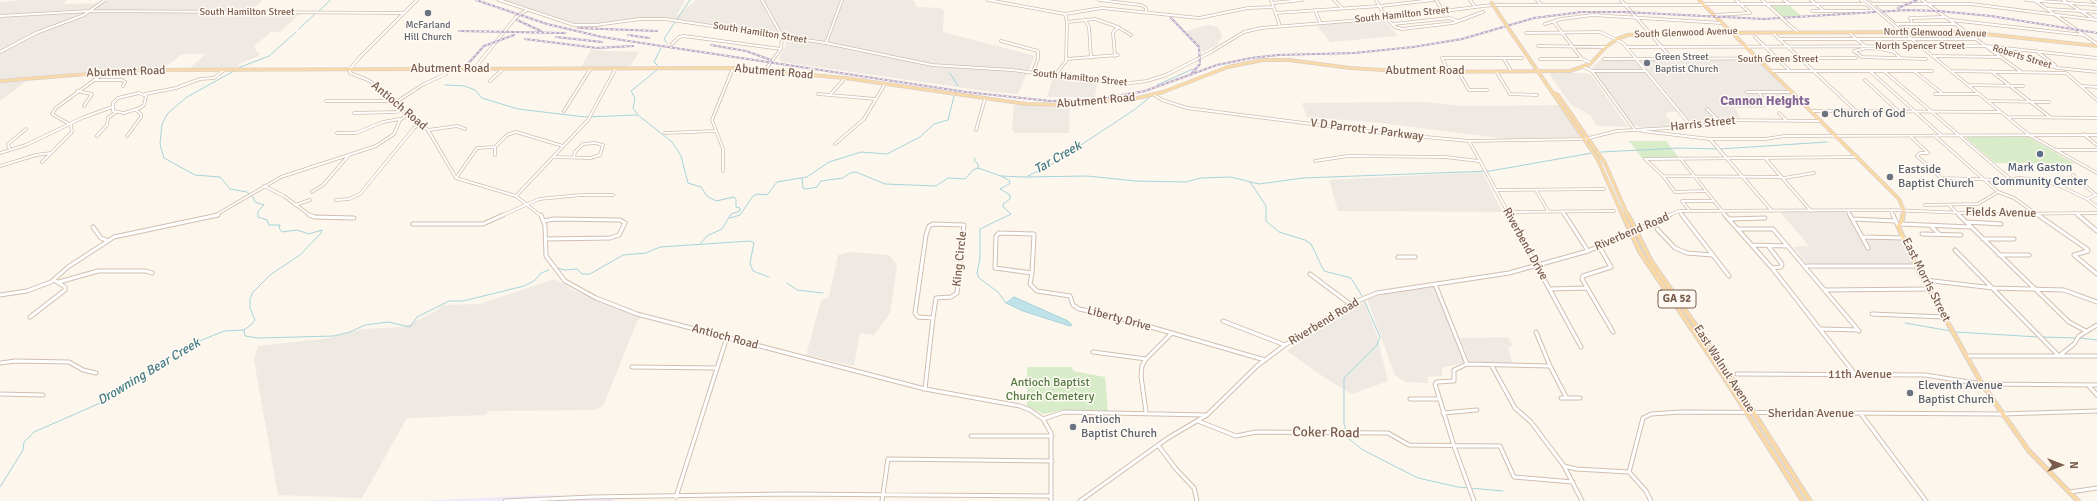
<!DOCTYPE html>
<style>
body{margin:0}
#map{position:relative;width:2097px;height:501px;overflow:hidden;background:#fdf6ec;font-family:Signika,sans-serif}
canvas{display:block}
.north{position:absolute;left:2041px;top:445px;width:40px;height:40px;-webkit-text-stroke:3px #fffaf3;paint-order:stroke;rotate:90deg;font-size:11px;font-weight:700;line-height:16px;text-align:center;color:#7a5c4d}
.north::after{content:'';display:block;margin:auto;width:14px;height:18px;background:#7a5c4d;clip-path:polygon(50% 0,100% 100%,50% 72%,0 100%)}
</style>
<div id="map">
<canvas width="2097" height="501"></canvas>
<div class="north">N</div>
</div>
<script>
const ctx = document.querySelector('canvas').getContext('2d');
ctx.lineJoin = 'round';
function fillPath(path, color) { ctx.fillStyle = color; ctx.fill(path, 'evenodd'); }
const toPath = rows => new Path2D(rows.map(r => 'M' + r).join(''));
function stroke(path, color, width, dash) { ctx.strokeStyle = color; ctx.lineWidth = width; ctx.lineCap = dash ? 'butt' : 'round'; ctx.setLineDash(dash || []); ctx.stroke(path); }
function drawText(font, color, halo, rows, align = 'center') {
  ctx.font = font + ' Signika,sans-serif'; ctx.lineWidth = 3; ctx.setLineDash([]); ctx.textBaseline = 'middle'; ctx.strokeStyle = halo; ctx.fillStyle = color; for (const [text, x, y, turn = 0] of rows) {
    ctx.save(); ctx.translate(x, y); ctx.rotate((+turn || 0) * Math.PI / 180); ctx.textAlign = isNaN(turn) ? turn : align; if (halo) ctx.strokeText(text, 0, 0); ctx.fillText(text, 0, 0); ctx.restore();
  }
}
const industrial = toPath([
 [21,0,67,0,63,4,104,3,109,0,263,0,248,12,301,13,280,32,271,32,254,46,256,51,260,53,258,56,241,63,235,68,190,68,206,54,182,54,164,68,113,69,32,77,0,101,0,2],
 [493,0,685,0,676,17,696,0,913,0,917,7,940,8,944,11,943,32,1035,56,1018,94,993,92,783,62,779,59,785,48,786,39,778,37,653,19,598,26,569,25],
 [1382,18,1398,36,1330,42,1316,24],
 [1208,25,1218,27,1222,36,1217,45,1203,52,1186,31],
 [591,50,610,51,639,52,630,67,581,67],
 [1601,59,1635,60,1677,112,1667,112,1665,115,1676,126,1643,128,1632,124,1592,68],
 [1638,59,1758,60,1793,96,1761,97,1766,108,1735,108,1740,118,1721,119,1703,124,1690,124],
 [1549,73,1584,73,1591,75,1628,127,1597,126,1590,115,1570,104],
 [1053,77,1097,83,1095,97,1047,97],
 [1423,102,1463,106,1559,105,1582,137,1507,139,1381,123,1307,117,1302,103],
 [1014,105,1070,108,1069,133,1015,133,1012,129],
 [1482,172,1503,212,1338,211,1329,180],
 [1846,211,1860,238,1900,238,1912,265,1807,264,1793,247,1809,246,1780,212],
 [850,252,889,255,897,265,890,313,874,335,860,333,854,366,806,355,821,301,829,296,838,255],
 [555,279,571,289,601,302,641,317,637,322,603,406,595,410,488,411,485,415,407,418,362,498,278,495,254,360,258,346,330,338,362,329,404,327,438,310,442,305,480,304],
 [1435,286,1466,362,1442,368,1442,376,1427,377,1429,383,1405,382,1395,375,1367,299,1393,292],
 [1364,302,1376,332,1388,381,1352,394,1328,380,1287,351,1356,304],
 [1508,337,1513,346,1508,347,1512,363,1470,363,1460,338]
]);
const education = toPath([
 [544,495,614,498,614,501,416,501]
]);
const green = toPath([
 [1772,6,1790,6,1801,16,1783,17],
 [1965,137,2028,137,2075,164,1995,163],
 [1629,141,1666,141,1679,158,1642,158],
 [1027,367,1072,367,1073,371,1105,377,1108,411,1062,410,1044,414,1027,406]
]);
const water = toPath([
 [1014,297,1068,321,1072,325,1070,326,1023,311,1006,303,1014,297]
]);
const stream = toPath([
 [318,12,330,0],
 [677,19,690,0],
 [299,29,316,13],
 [667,43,664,39,675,22],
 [659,67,654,62,661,48],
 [238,68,269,56,296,32],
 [657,70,631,91,635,98,633,108,638,115,672,142,681,156,688,183,701,187,707,196,716,201,734,197,736,199,736,207,740,208,740,211,731,214,722,229,707,236,700,244],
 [950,73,958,86],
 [445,85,465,86,475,90,482,98,518,109,585,117,637,115],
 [1157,85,1193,69],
 [1720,149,1827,142],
 [1601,152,1680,148,1717,149],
 [976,158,974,160,978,164,978,168],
 [1001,176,1010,181,1009,184,1000,189,1010,195,1010,199,1003,204,1003,207,1011,214,980,229,980,258,977,273,979,278,998,292,1006,303],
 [1028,176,1052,164,1134,110,1150,97],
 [1025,177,1087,176,1136,181,1186,182,1201,178,1231,177,1259,184,1303,178,1490,171,1592,153],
 [802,179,803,188,807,189,817,187,821,181,843,178,850,173,856,172,885,184,936,186,948,178,965,179,973,170,978,168,1001,176,1025,177],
 [1250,182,1266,206,1266,221,1279,232,1305,240,1311,244,1324,271,1351,278,1362,296],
 [730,218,740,215,753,196,758,194,767,195,777,182,807,177,829,162,861,152,887,154,920,137,934,124,948,120,954,96],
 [557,268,565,270,577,269,582,274,590,274,623,255,646,253,660,247,750,241,754,243,750,263,753,271,769,277],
 [787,283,797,290,823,293],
 [1364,300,1380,337,1377,345,1344,378,1344,424,1349,439,1363,450,1418,478,1458,487,1503,491],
 [1905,323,1951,331],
 [244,330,245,336,258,338,334,336,350,332,365,325,388,322,410,327,417,317,449,301,463,301,524,286,534,281,541,273,549,270],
 [1955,332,2039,337],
 [2042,337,2077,338],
 [2080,338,2097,340],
 [0,487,23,450,24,442,34,432,98,404,185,347,224,331,244,330,251,325,255,320,250,308,250,299,253,292,270,275,300,255,321,233,322,230,309,234,297,230,282,232,279,228,280,225,269,225,267,220,258,217,258,211,264,205,255,202,253,197,247,192,230,189,220,177,195,175,164,158,160,144,162,124,168,113,187,97,234,71]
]);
const minorFar1 = toPath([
 [417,0,360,57,350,69,350,73,368,80,378,87,396,106,428,130,456,178,516,196,541,216],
 [499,0,574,25,596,25,640,19,665,19,826,43,932,65,1012,70,1121,84,1147,81,1166,75,1211,52,1244,32,1261,28,1386,18,1492,5,1704,5],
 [762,0,782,36,781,49,765,70],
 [988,0,1065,14,1102,8,1199,18,1248,8,1273,7],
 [1099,0,1141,5,1146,8,1146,12],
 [1271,0,1280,26],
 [1334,0,1342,8],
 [1376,0,1386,18,1395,27,1402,29,1453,23,1483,12],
 [1436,0,1443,11],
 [1470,0,1475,7],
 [1537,0,1541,5],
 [1621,0,1672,59],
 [1736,0,1750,13],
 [1762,0,1780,16],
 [1784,0,1790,4],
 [1811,0,1824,11],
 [1861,0,1874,11],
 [1867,0,1900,28,1913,31],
 [1922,0,2020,71],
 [2026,0,2097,5],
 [2034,0,2097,44],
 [2063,0,2095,20],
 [2092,0,2097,3],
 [1272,3,1302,0],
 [1704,4,1971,4,2097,20],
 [2048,9,2097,12],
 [1315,10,1320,22],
 [1812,11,1874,11],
 [1276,13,1380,6,1433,0],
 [1715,15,1750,13],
 [0,16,90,11,403,13],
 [1085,20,1089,27,1091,58],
 [1951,20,2084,35],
 [1067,22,1095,19,1118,27,1131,35],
 [1554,22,1582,59,1591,63],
 [1912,23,1910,18,1946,17],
 [1393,24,1450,18,1457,21],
 [1545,24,1561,19,1593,15,1722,23],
 [1788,24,1798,32],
 [1895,24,1955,24],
 [1902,31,2029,135,2097,173],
 [1772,32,1856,111],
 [1526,33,1600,32,1623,43,1691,126],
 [1849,33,1865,46],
 [1755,37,1789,70],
 [1779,39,1977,39],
 [1001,41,1038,51,1038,59,1033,72],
 [826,43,842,0],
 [672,44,679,37,684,36,781,49],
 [1538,46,1606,47],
 [1627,47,1986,46,2097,58],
 [1991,48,2058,68,2097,72],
 [2036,51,2055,65],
 [0,52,36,33,84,15,105,0],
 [1115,56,1113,33,1118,27],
 [1933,56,2000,57],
 [1899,57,1894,52,1882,49,1867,48,1854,51,1862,57,1926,59],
 [1066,59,1118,55],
 [1504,59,1511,71],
 [1540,59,1582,59],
 [1604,59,1856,58],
 [1584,67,1592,71,1645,71],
 [474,69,516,17,527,10],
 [1448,71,1442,58,1522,58],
 [1458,71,1469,90,1487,90],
 [1496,71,1510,94,1537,95],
 [1592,71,1635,130],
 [1771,71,1932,71],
 [1870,71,1941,135],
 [1884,71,2009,178],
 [1914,71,1943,94],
 [1951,71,2066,73],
 [1991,71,2050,117],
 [2066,73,2097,100],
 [1055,75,1066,61,1067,22,1065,14],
 [95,80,122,80,125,82,123,86],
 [1865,80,1898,111],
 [490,81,503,69],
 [1968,85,2023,86],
 [2083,86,2097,87],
 [77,91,92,94,84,106],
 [1747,92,1792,92],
 [1759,92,1762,98],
 [139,93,146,96,144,105,140,108,124,113,113,111,113,103,118,98,139,93],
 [145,94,176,88,200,79,214,78,224,70],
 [818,94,876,99],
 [1153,94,1162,100,1187,108,1382,133,1469,141,1585,139,1617,131,1703,126,1718,120,1821,121],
 [1935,94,1978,94],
 [830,95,845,78],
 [326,101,390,101],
 [1987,101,2049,102],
 [393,104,424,84,446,74,449,69],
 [1707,109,1718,120],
 [564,111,591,68],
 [1811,111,2000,112],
 [354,113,396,112,401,110],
 [1779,113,1786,120],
 [2007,117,2097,118],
 [428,130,457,126,465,129],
 [976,130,985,99],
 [1642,131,1710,139,1765,139,1785,136,2097,135],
 [337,133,356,133,383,122,400,119],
 [665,133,716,131],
 [2083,134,2097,145],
 [1934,135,1998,192],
 [97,136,107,125,108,118,116,112],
 [127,136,141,117,141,114,136,110],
 [1910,136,1928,153,1920,153,1917,156,1941,178,2003,180,2020,178,2037,180,2058,185,2087,199,2097,207],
 [1710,139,1772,211],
 [1469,141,1510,216],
 [835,144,864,119,885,84],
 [495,147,495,155],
 [10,150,8,144,26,129],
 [2056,150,2097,150],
 [0,153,26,145,82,118,112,107],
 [554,157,591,158,600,155,603,145,595,143,583,144,575,152,574,157],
 [1680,158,1726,216],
 [1765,158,1811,211],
 [1645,159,1858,157],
 [1645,159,1663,176,1675,192,1705,191],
 [1315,161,1348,156,1445,157,1479,161],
 [42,162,72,132,71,125,52,114,56,108,104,73],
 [0,166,36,155,51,153],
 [723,171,723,149,712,120,733,68],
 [2073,175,2079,182],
 [1663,176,1782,177],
 [456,178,477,148,495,147,507,135,516,132,563,146],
 [1784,178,1814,173],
 [2058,185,2066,183,2083,184,2096,195,2087,199],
 [264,186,284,196,311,216],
 [1495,190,1604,189],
 [1536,190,1548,211],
 [312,192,323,185,349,155],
 [516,196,588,120,616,68],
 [336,200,349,199,360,194,414,128,420,124],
 [295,205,310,200],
 [1925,205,1978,204,1998,192,2014,198,2039,216],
 [1949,205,1960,216],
 [1689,210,1682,201,1713,201],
 [1891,210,1893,216],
 [1679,211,1683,216],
 [1848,211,1850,216],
 [1507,212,1614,211],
 [1563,212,1565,216],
 [2076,213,2079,216],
 [214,216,281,177,376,146,394,134,400,120,407,115],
 [501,216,539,199,581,195,613,195],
 [1667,216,1679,211,1891,210,1991,214,2097,213]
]);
const minor = toPath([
 [309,215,315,217,354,218],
 [541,215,545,226,546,256,565,281,596,298,637,314,925,389,1020,406,1030,410,1043,419,1051,433,1051,501],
 [1509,215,1581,347],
 [1565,215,1588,251],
 [1682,215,1729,276],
 [1725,215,1772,268,1855,374],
 [1850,215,1868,248],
 [1893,215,1898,226],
 [1959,215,2069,322,2086,331],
 [2038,215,2087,249,2088,251,2074,255,2097,274],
 [2078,215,2097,231],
 [1729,219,1765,218],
 [1853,219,1895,221],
 [544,221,554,219,620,220,625,223,619,235,610,238,546,239],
 [1966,222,2001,224],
 [413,224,483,224,503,215],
 [933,224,964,225,957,293,951,297,936,298,933,318,918,317,915,313,926,235,929,226,933,224],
 [1901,224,1970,227],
 [1931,226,1939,234],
 [93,227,101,238,106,240],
 [1657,229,1675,248,1687,253,1712,255],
 [1738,229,1773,229,1859,331],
 [999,233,1034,234,1032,273,995,268,996,236,999,233],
 [1922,234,1961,235],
 [1863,237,1904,238],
 [1983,239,2014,239],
 [1752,245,1788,246],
 [1599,246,1611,267,1583,276,1582,279,1613,332],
 [1769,247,1782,264,1781,267,1772,268],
 [1955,250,2059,356,2097,356],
 [1999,255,2029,255],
 [1398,257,1415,257],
 [1807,266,1916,266],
 [1032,273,1030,284,1037,291,1070,296,1073,305,1079,309,1113,316,1265,360],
 [1310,274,1350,304],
 [1925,280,1993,288,2064,290,2097,302],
 [59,282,98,271,146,271,152,273],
 [1435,284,1467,364],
 [1550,289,1587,288],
 [1826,290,1929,289],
 [0,295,27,291,51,282,68,267,114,237,218,215],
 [1872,314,1944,317],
 [30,317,65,290,65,287,54,280],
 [1223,321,1285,345],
 [1821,329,1858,330],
 [1536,332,1550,366,1566,397],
 [1093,352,1146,359],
 [1967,356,2059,356,2074,344,2079,336,2097,325],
 [1,363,15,361,69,362,83,370,96,373],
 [1492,366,1515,408,1531,422,1564,466,1582,501],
 [632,367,717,368],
 [1737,374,1925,375,1982,384,2097,385],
 [2088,385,2097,395],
 [925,389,933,318],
 [0,394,43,395],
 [1561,398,1580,398],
 [1410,399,1439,399],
 [1146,412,1141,376,1142,366,1146,359,1171,334],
 [1443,413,1477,410],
 [1861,414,1926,501],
 [1043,419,1064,412,1206,415],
 [1198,421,1236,436,1256,432,1388,433,1409,445,1500,446,1514,477,1573,482],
 [971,436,1052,436],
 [1158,445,1176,469,1194,488,1197,501],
 [1564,466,1576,469,1629,472],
 [2070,492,2097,488],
 [676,497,727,337],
 [505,501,591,497,786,494,1051,496],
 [882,501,888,459,1052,461],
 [1080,501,1168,438,1207,415,1257,366,1285,345,1350,304,1377,293,1509,273,1588,251,1670,215],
 [1474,501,1454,446,1435,384,1437,382,1454,381,1454,370,1467,364,1550,366],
 [1651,501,1646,491,1629,472,1643,418,1651,414,1681,412,2001,414,2097,411]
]);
const majorFar1 = toPath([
 [1699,0,1899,199,1904,211,1903,216],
 [1511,32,1597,158,1623,216],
 [0,81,137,70,733,68,845,78,1026,104,1072,105,1138,98,1163,92,1228,67,1263,60,1289,60,1350,68,1416,72,1570,71,1590,64,1606,47,1617,39,1628,35,1649,33,1966,32,2097,46],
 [1554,93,1558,95,1605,163,1628,216]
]);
const major = toPath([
 [1623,215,1640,252,1724,377,1803,501],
 [1628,215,1651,261,1724,366,1810,501],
 [1903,215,1902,221,1898,226,1916,266,1982,384,2029,451,2078,501]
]);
const rail = toPath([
 [476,0,547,24,602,37,966,92,1050,101,1100,99,1145,91,1217,65,1251,58,1278,55,1354,53,1413,47,1462,39,1534,18,1582,12,1623,12,1764,19,1907,10,1938,11,1991,16,2097,33],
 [1898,8,1917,0],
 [1171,18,1199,47,1200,64,1192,73],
 [517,20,541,31],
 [578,28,657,31],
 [459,31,565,33],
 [628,35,649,38],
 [556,37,602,42],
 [525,39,597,48,633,46],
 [711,45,746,51,771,60],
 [465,67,484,46,514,35]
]);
const minorBridge = toPath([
 [1864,0,1900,30],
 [1780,16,1788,24]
]);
const majorBridge = toPath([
 [1491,2,1511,32]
]);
const markers = [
 [428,13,4,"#6b7280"],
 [1647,63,4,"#6b7280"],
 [1825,114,4,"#6b7280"],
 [2040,154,4,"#5c6f8a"],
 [1890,177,4,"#6b7280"],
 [1910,393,4,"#6b7280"],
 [1073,427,4,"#6b7280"]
];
const farStreetnames = [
 ["South Hamilton Street",247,12],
 ["South Hamilton Street",1402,15,-6],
 ["South Hamilton Street",760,33,9],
 ["South Glenwood Avenue",1686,33,-2],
 ["North Glenwood Avenue",1935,33,1],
 ["North Spencer Street",1920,46],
 ["Roberts Street",2022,57,17],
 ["South Green Street",1778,59],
 ["South Hamilton Street",1080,78,6]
];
const farWorshipnames = [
 ["McFarland",428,25],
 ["Hill Church",428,37],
 ["Green Street",1655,57,"left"],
 ["Baptist Church",1655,69,"left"]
];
const shields = [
 [1677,299,38]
];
const shieldNames = [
 ["GA 52",1677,299]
];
const streetNames = [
 ["Abutment Road",450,69],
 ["Abutment Road",1425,71],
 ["Abutment Road",126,72,-2],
 ["Abutment Road",774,72,5],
 ["Abutment Road",1096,101,-5],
 ["Antioch Road",399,106,40],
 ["Harris Street",1703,124,-6],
 ["V D Parrott Jr Parkway",1367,130,7],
 ["Fields Avenue",2001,213,1],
 ["Riverbend Road",1632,232,-23],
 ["Riverbend Drive",1525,244,61],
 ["King Circle",960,259,-84],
 ["East Morris Street",1926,280,63],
 ["Liberty Drive",1119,319,15],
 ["Riverbend Road",1324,322,-31],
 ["Antioch Road",725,337,15],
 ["East Walnut Avenue",1724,369,57],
 ["11th Avenue",1860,375],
 ["Sheridan Avenue",1811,414]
];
const worshipNames = [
 ["Church of God",1833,114],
 ["Eastside",1898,170],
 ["Baptist Church",1898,184],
 ["Eleventh Avenue",1918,386],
 ["Baptist Church",1918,400],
 ["Antioch",1081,420],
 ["Baptist Church",1081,434]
];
const serviceNames = [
 ["Mark Gaston",2040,168],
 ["Community Center",2040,182]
];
const parkNames = [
 ["Antioch Baptist",1050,383],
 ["Church Cemetery",1050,397]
];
const neighbourhoodNames = [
 ["Cannon Heights",1765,102]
];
const waterNames = [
 ["Tar Creek",1058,158,-30],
 ["Drowning Bear Creek",149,372,-31]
];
const nearStreetnames = [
 ["Coker Road",1326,433,1]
];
fillPath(industrial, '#efe9e4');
fillPath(education, '#f3e8fa');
fillPath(green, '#d8ecc9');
fillPath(water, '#bfe3e8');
stroke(water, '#a5d3da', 1);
stroke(stream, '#a5d3da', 1);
stroke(minorFar1, '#d1beb0', 3.5);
stroke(minor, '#d1beb0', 5);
stroke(majorFar1, '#dad1cd', 4);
stroke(major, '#dad1cd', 5.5);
stroke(minorFar1, '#fff', 2);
stroke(minor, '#fff', 3);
stroke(majorFar1, '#fbd9a5', 2.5);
stroke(major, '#fbd9a5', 3.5);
stroke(rail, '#b9a8c9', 2);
stroke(rail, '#fffaf3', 1, [2.5]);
stroke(minorBridge, '#d1beb0', 3.5, []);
stroke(majorBridge, '#dad1cd', 4, []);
stroke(minorBridge, '#fff', 2);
stroke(majorBridge, '#fbd9a5', 2.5);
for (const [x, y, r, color] of markers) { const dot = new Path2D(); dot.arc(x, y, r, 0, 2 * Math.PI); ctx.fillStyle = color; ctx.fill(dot); stroke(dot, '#fffaf3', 1.5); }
drawText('10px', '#7a5c4d', '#fffaf3', farStreetnames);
drawText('10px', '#5b616d', '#fffaf3', farWorshipnames);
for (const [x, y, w] of shields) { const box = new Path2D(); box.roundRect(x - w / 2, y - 9, w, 18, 3); ctx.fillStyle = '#fffaf3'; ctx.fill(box); stroke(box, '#7a5c4d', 1); }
drawText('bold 11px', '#7a5c4d', null, shieldNames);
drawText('12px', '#7a5c4d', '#fffaf3', streetNames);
drawText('12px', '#5b616d', '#fffaf3', worshipNames, 'left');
drawText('12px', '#4e5e75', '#fffaf3', serviceNames);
drawText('12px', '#537a41', '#fffaf3', parkNames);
drawText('bold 13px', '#846695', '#fffaf3', neighbourhoodNames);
drawText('italic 13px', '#437c86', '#fffaf3', waterNames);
drawText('14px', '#7a5c4d', '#fffaf3', nearStreetnames);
</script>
